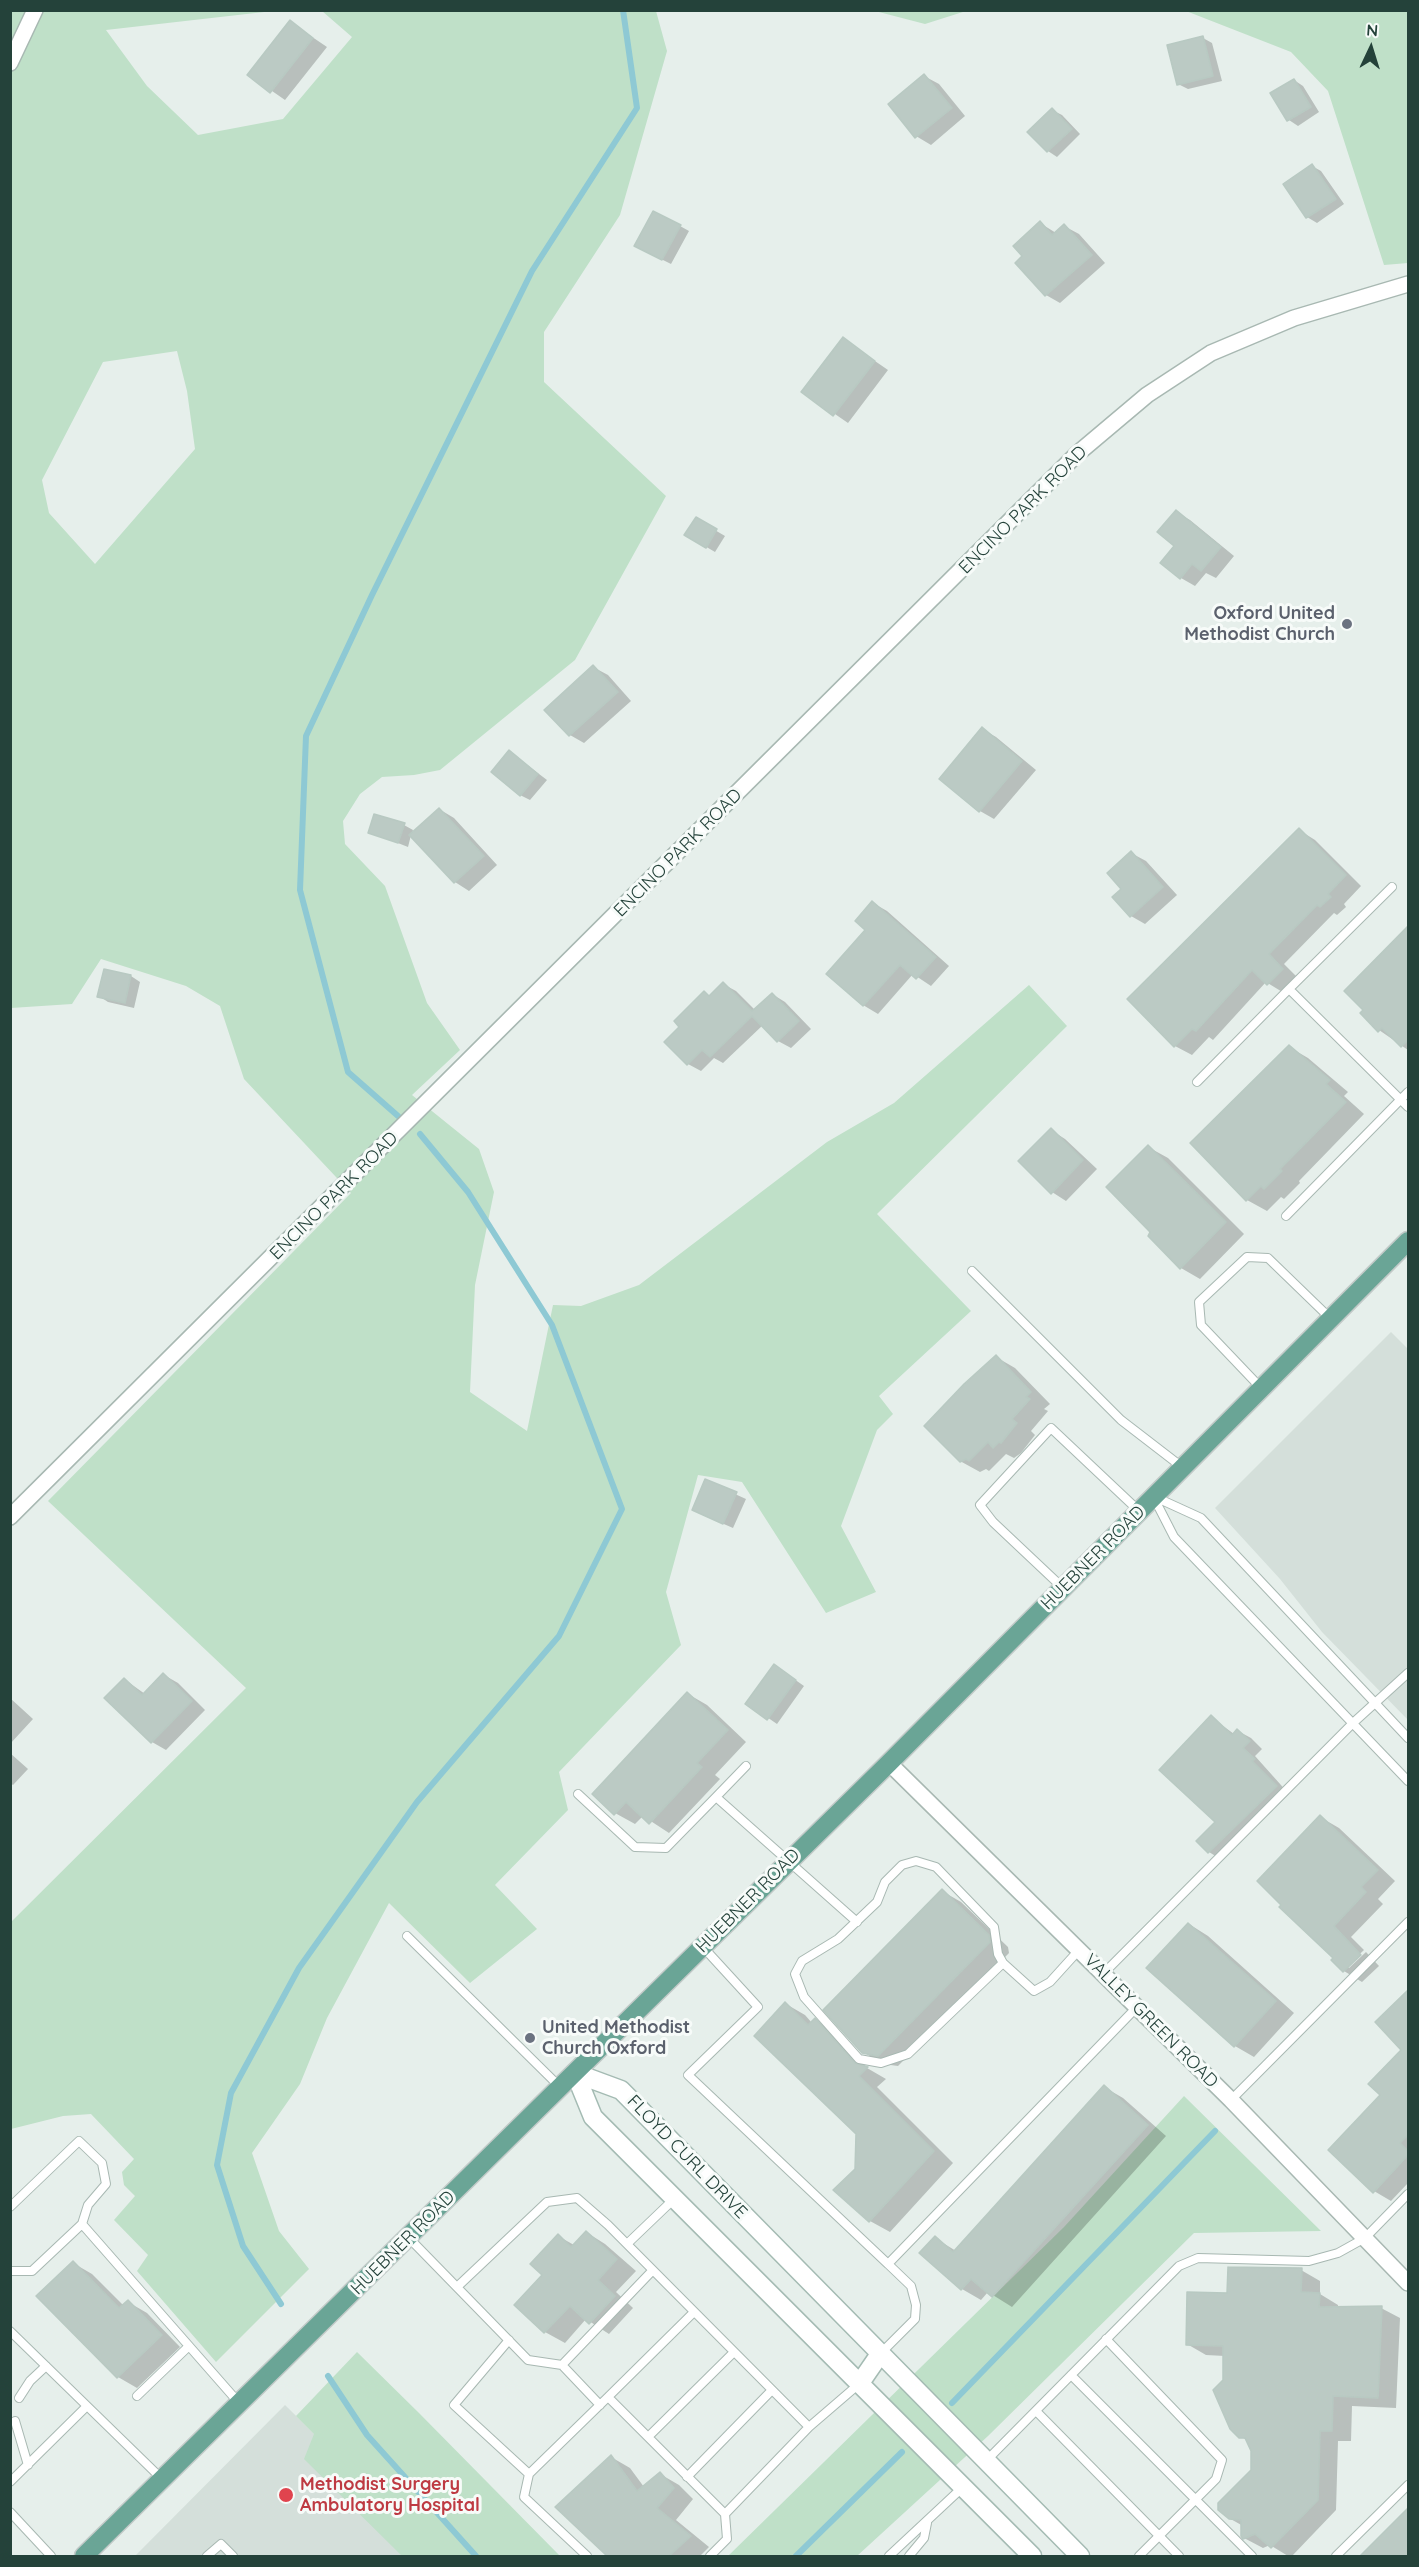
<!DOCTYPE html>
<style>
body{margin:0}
#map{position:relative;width:1419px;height:2567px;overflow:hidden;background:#e6efeb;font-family:Quicksand,sans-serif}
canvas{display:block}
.frame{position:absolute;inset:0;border:12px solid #24423a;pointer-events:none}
.north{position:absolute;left:1341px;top:18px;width:60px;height:60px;-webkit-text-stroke:4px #f7fbf9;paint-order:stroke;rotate:4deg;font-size:16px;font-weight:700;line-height:24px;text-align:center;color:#24423a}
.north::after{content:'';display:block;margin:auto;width:21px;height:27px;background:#24423a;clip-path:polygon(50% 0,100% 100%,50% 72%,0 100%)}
</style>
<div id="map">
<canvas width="1419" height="2567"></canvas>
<div class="frame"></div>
<div class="north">N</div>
</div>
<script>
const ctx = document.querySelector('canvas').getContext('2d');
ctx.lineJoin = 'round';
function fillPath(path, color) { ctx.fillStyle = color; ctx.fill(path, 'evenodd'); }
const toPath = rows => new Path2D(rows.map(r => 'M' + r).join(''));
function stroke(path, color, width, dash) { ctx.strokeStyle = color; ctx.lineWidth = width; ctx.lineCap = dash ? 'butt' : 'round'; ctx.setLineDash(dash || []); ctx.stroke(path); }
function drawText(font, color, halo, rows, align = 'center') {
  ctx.font = font + ' Quicksand,sans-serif'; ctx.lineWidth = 6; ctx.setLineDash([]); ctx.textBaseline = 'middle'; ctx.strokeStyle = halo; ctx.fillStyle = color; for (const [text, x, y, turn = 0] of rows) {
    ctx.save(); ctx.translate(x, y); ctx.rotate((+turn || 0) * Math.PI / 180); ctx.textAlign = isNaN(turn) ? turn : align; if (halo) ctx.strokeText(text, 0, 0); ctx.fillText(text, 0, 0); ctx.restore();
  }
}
const built = toPath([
 [1391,1332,1408,1349,1408,1720,1322,1632,1280,1579,1215,1508],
 [285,2405,438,2556,135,2556]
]);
const green = toPath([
 [11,11,273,11,106,30,147,86,198,135,283,119,352,37,322,11,656,11,667,51,620,215,544,332,544,382,666,496,575,660,440,770,414,775,382,777,360,794,343,821,345,844,385,886,427,1003,460,1050,412,1095,479,1149,494,1192,475,1285,470,1392,527,1431,553,1305,581,1306,639,1285,827,1142,894,1103,1029,985,1067,1026,877,1214,971,1311,879,1396,893,1414,877,1430,841,1526,876,1592,826,1613,742,1482,698,1475,666,1592,681,1645,559,1772,568,1810,495,1885,537,1929,470,1983,389,1903,327,2018,300,2084,252,2153,279,2231,309,2269,216,2362,137,2271,148,2255,114,2220,135,2196,124,2185,122,2172,134,2159,91,2114,63,2116,11,2129,10,1923,246,1688,48,1501,351,1193,244,1079,220,1006,186,986,101,959,72,1004,11,1008],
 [177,351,187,391,195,449,95,564,49,513,42,480,103,362],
 [875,11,966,11,925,24],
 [1186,11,1408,11,1408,263,1384,265,1328,91,1291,52],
 [1184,2096,1321,2231,1194,2233,988,2436,857,2556,728,2556,1064,2227],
 [357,2352,419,2413,560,2556,402,2556,304,2459,314,2434,296,2416]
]);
const shadow = toPath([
 [290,22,327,47,285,100,249,75],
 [1203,38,1212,43,1222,81,1188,89,1178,84],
 [924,76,939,84,965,116,931,145,916,136],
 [1294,80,1303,86,1319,112,1298,126,1289,120,1272,93],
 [1052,110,1062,115,1080,134,1057,157,1048,151],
 [1312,166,1321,171,1344,204,1317,223,1307,217,1285,185],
 [1040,223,1056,233,1064,226,1079,234,1105,263,1060,303,1046,295,1017,263,1024,256],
 [680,226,689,231,671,264,645,251],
 [843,339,888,370,848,423,803,392],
 [1176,512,1190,520,1234,556,1216,578,1206,573,1195,586,1181,578,1176,546],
 [696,519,725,536,715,552,686,535],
 [593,667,608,675,631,701,584,743,570,735],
 [982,729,996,737,1036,770,994,819,980,811],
 [510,752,547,780,530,800,520,795],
 [439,809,454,818,497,865,469,891,455,882,411,835,408,847,370,832,404,825,413,830,412,835],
 [1299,830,1315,840,1361,886,1344,904,1346,907,1337,915,1334,913,1284,964,1299,979,1284,993,1266,982,1213,1040,1209,1037,1192,1055,1175,1046,1130,999],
 [1131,853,1146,861,1177,895,1145,924,1131,916],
 [873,903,887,911,949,966,931,986,913,974,878,1014,863,1005,867,930],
 [1408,928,1408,1050,1379,1030,1365,1010,1346,991],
 [105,971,131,976,140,982,134,1008,108,1002,99,996],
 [723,984,736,991,755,1010,772,994,785,1002,811,1029,791,1048,778,1041,763,1025,723,1063,714,1058,701,1071,688,1064,681,1027,704,993,710,996],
 [1289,1047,1308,1058,1348,1092,1344,1096,1364,1114,1299,1181,1300,1183,1284,1199,1281,1197,1267,1211,1247,1200,1192,1143],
 [1051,1130,1065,1139,1097,1169,1066,1201,1052,1192],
 [1148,1147,1168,1158,1244,1234,1200,1279,1181,1268,1150,1235,1152,1232],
 [996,1357,1015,1368,1050,1404,1044,1409,1048,1411,1031,1431,1035,1435,1021,1453,1014,1458,1006,1454,989,1471,986,1469,980,1472,960,1461],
 [706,1481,746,1499,733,1528,703,1515],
 [784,1672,804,1686,777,1724,748,1704],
 [164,1675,178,1683,205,1710,166,1750,152,1742,124,1679,145,1694],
 [688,1694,707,1705,746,1742,715,1775,720,1779,669,1833,643,1816,635,1824,615,1813],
 [10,1698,33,1719,10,1744],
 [1211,1717,1234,1734,1238,1731,1251,1738,1262,1749,1255,1756,1289,1794,1222,1860,1209,1852,1198,1841,1217,1822],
 [10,1753,28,1769,13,1785,10,1783],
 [1320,1817,1339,1828,1395,1881,1378,1899,1383,1904,1351,1937,1364,1950,1347,1966,1349,1968,1366,1952,1379,1966,1362,1982,1344,1971,1335,1958],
 [942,1891,961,1902,1008,1947,1009,1953,898,2066,883,2064,863,2052],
 [1189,1924,1208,1936,1294,2013,1254,2057,1235,2046],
 [1408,1992,1408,2183,1391,2201,1374,2191,1382,2095,1403,2050,1377,2022],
 [786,2004,805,2015,812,2023,815,2020,834,2031,867,2068,886,2079,877,2087,953,2163,890,2232,870,2221,836,2190,857,2170,857,2133],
 [1104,2087,1123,2098,1166,2136,1012,2307,988,2292,981,2300,962,2289,935,2238,956,2251],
 [586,2232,605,2244,636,2271,616,2292,633,2308,609,2334,586,2319,565,2343,545,2332,544,2275,558,2236,574,2245],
 [73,2263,92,2274,124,2306,128,2302,147,2313,180,2347,137,2388,118,2377,38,2296],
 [1301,2270,1320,2281,1320,2294,1338,2305,1338,2309,1381,2308,1400,2318,1396,2408,1352,2406,1351,2441,1338,2441,1336,2510,1292,2556,1288,2556,1270,2545,1263,2548,1244,2538,1243,2526,1229,2518,1252,2470,1253,2451,1248,2441,1240,2436,1224,2381,1225,2356,1206,2355,1187,2344,1229,2294],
 [611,2457,630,2468,644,2487,660,2474,679,2485,693,2499,676,2520,709,2547,700,2556,609,2556,557,2507],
 [1408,2510,1408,2556,1362,2556]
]);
const stream = toPath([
 [398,1116,348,1072,300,890,306,736,372,595,532,271,637,108,623,10],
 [281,2304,243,2246,217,2165,231,2093,299,1968,417,1802,559,1636,622,1509,552,1325,468,1192,420,1134],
 [328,2376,367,2435,476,2556],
 [952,2403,1215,2131],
 [796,2556,902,2452]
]);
const building = toPath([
 [290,20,313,38,270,93,247,75,290,20],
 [1203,36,1213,76,1177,85,1167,45,1203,36],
 [924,74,952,108,915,138,888,104,924,74],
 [1294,79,1311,107,1287,121,1270,93,1294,79],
 [1052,108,1072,129,1047,152,1027,132,1052,108],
 [1312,164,1336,199,1306,218,1283,184,1312,164],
 [653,211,681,225,662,260,634,246,653,211],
 [1040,221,1052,235,1064,224,1092,255,1045,296,1015,263,1022,256,1013,246,1040,221],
 [843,337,875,361,833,416,801,392,843,337],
 [1176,510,1221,547,1201,571,1192,564,1180,579,1160,563,1174,546,1157,532,1176,510],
 [696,517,717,529,706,548,684,535,696,517],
 [593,665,618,692,569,736,544,710,593,665],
 [982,727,1022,761,979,812,939,779,982,727],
 [509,750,538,774,520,796,491,772,509,750],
 [439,808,484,856,454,883,409,835,439,808],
 [374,814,405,823,398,843,368,833,374,814],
 [1299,828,1346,875,1328,894,1331,897,1320,907,1317,905,1269,954,1283,969,1267,985,1252,970,1196,1031,1192,1029,1174,1047,1127,999,1299,828],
 [1131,851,1163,887,1130,917,1112,897,1121,889,1107,873,1131,851],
 [872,901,936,957,916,979,900,965,863,1006,826,974,865,930,855,921,872,901],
 [1408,926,1408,1040,1401,1047,1382,1028,1378,1032,1360,1013,1363,1010,1344,991,1408,926],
 [104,969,131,975,125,1003,97,997,104,969],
 [723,982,752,1011,772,993,799,1021,777,1042,752,1016,710,1057,702,1050,687,1065,664,1042,679,1027,674,1021,704,991,709,996,723,982],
 [1289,1045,1330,1080,1326,1084,1346,1102,1280,1169,1282,1171,1264,1189,1261,1186,1246,1201,1190,1143,1289,1045],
 [1051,1128,1083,1160,1051,1194,1018,1161,1051,1128],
 [1148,1145,1226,1222,1180,1269,1148,1236,1150,1232,1106,1187,1148,1145],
 [996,1355,1031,1392,1026,1397,1030,1399,1012,1419,1017,1423,1001,1443,999,1442,993,1448,988,1442,969,1461,966,1459,960,1462,924,1426,964,1384,996,1355],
 [705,1479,737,1492,723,1524,692,1510,705,1479],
 [774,1664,796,1680,767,1720,745,1704,774,1664],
 [163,1673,192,1701,151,1743,104,1698,124,1678,142,1695,163,1673],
 [687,1692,728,1730,697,1763,702,1767,649,1824,626,1802,614,1815,592,1794,687,1692],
 [1211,1715,1232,1735,1237,1729,1250,1741,1243,1748,1255,1759,1252,1761,1277,1786,1208,1853,1196,1841,1215,1822,1159,1770,1211,1715],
 [1320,1815,1378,1870,1361,1887,1366,1892,1334,1926,1361,1955,1343,1972,1331,1960,1333,1958,1279,1907,1281,1905,1257,1881,1320,1815],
 [942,1889,989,1935,990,1942,878,2056,862,2053,823,2010,942,1889],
 [1188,1923,1276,2001,1234,2047,1146,1968,1188,1923],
 [1408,1990,1408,2135,1400,2143,1408,2151,1408,2155,1373,2193,1328,2150,1380,2095,1368,2084,1401,2050,1375,2022,1408,1990],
 [785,2002,808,2025,815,2018,855,2063,868,2067,859,2076,934,2151,869,2222,833,2190,855,2169,856,2134,754,2036,785,2002],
 [1104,2085,1148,2125,992,2297,971,2279,961,2290,919,2253,935,2236,953,2252,1104,2085],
 [586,2231,617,2259,598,2280,615,2296,589,2324,570,2306,544,2333,514,2305,542,2275,530,2264,558,2234,571,2247,586,2231],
 [73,2261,119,2308,128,2300,162,2335,117,2378,36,2296,73,2261],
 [1228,2267,1302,2268,1301,2292,1320,2293,1319,2307,1382,2306,1378,2398,1333,2396,1332,2431,1320,2431,1318,2500,1271,2548,1255,2534,1243,2539,1241,2536,1241,2520,1229,2519,1218,2510,1218,2503,1251,2470,1251,2451,1245,2438,1239,2438,1230,2429,1213,2390,1223,2380,1223,2346,1186,2345,1187,2292,1227,2293,1228,2267],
 [611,2455,637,2491,660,2472,674,2488,657,2508,691,2536,669,2556,607,2556,555,2507,611,2455],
 [1408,2508,1408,2556,1360,2556,1408,2508]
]);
const lane = toPath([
 [1392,887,1289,989,1408,1107],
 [1197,1082,1289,989],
 [1286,1216,1408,1092],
 [972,1271,1121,1420,1182,1467],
 [1261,1388,1201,1325,1199,1302,1247,1257,1268,1258,1331,1319],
 [1155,1497,1201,1518,1408,1738],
 [1154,1498,1174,1537,1408,1781],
 [1063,1588,993,1522,980,1505,1051,1428,1139,1511],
 [578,1794,635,1847,666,1848,716,1797,857,1922],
 [716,1797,746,1766],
 [407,1936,559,2086],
 [703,1947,758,2007,688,2075,888,2264,1137,2007],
 [1003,1963,908,2054,881,2063,859,2059,804,1997,795,1974,802,1961,838,1939,877,1902,885,1882,902,1865,916,1861,936,1867,994,1927,998,1954,1003,1963,1034,1991,1050,1982,1079,1950],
 [1103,1974,1353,1723,1408,1673],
 [1231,2100,1408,1922],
 [10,2207,79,2141,102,2163,106,2184,88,2205,82,2224,32,2271,10,2271],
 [82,2224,239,2403],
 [408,2237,528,2360,562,2365,600,2405],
 [627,2244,674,2199],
 [457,2287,547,2202,577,2198,608,2225,809,2427,725,2514,608,2397,529,2474,454,2405,509,2340],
 [10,2331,162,2479],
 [1106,2339,1222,2460,1216,2479,1139,2556],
 [880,2354,915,2319,916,2305,911,2286,888,2264],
 [562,2365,652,2271],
 [1071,2375,1252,2556],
 [137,2396,189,2346],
 [608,2397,694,2312],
 [19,2398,30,2381,46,2366],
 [1036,2411,1179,2556],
 [15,2421,28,2465],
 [809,2427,859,2384],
 [648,2437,734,2352],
 [986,2461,1179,2266,1198,2258,1309,2261,1338,2253,1365,2238,1408,2194],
 [529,2474,524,2497,587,2556],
 [687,2477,772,2390],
 [10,2482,87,2406],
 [10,2512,51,2556],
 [207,2556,221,2544,233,2556],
 [710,2556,727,2539,725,2514],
 [889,2556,963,2487],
 [909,2556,924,2538,927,2523],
 [1336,2556,1408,2485]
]);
const street = toPath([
 [10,63,35,10],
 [10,1517,1077,454,1147,395,1211,353,1294,318,1408,284],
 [889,1763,1231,2100,1408,2283]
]);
const secondary = toPath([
 [575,2073,621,2090,1080,2556],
 [575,2073,593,2117,1032,2556],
 [860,2383,880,2354]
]);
const primary = toPath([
 [84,2556,889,1763,1408,1241]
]);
const markers = [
 [1347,624,6,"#6b7280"],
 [530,2038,6,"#6b7280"],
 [286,2495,8,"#e0444e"]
];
const streetNames = [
 ["ENCINO PARK ROAD",1023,510,-45],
 ["ENCINO PARK ROAD",678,853,-45],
 ["ENCINO PARK ROAD",334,1196,-45],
 ["HUEBNER ROAD",1093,1558,-45],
 ["HUEBNER ROAD",748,1901,-45],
 ["VALLEY GREEN ROAD",1151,2021,45],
 ["FLOYD CURL DRIVE",687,2157,46],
 ["HUEBNER ROAD",403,2243,-45]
];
const worshipNames = [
 ["Oxford United",1335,614],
 ["Methodist Church",1335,635],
 ["United Methodist",542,2028,"left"],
 ["Church Oxford",542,2049,"left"]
];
const healthNames = [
 ["Methodist Surgery",300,2485],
 ["Ambulatory Hospital",300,2506]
];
fillPath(built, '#d4dfda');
fillPath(green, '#bfe0c8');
fillPath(shadow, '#0003');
stroke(stream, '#8ec9d4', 6);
fillPath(building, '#bbcac4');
stroke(building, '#b8c9c2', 1.5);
stroke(lane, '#a8b8b2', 10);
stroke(street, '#a8b8b2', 18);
stroke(secondary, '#a4bbb3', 21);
stroke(primary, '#c2cac8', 21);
stroke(lane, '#fff', 8);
stroke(street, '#fff', 15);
stroke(secondary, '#fff', 18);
stroke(primary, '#6aa596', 18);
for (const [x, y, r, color] of markers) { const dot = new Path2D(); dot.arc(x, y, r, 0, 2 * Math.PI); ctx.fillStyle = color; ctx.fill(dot); stroke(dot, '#f7fbf9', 2); }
drawText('18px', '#24423a', '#f7fbf9', streetNames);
drawText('bold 18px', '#5b616d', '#f7fbf9', worshipNames, 'right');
drawText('bold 18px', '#be3a42', '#f7fbf9', healthNames, 'left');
</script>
